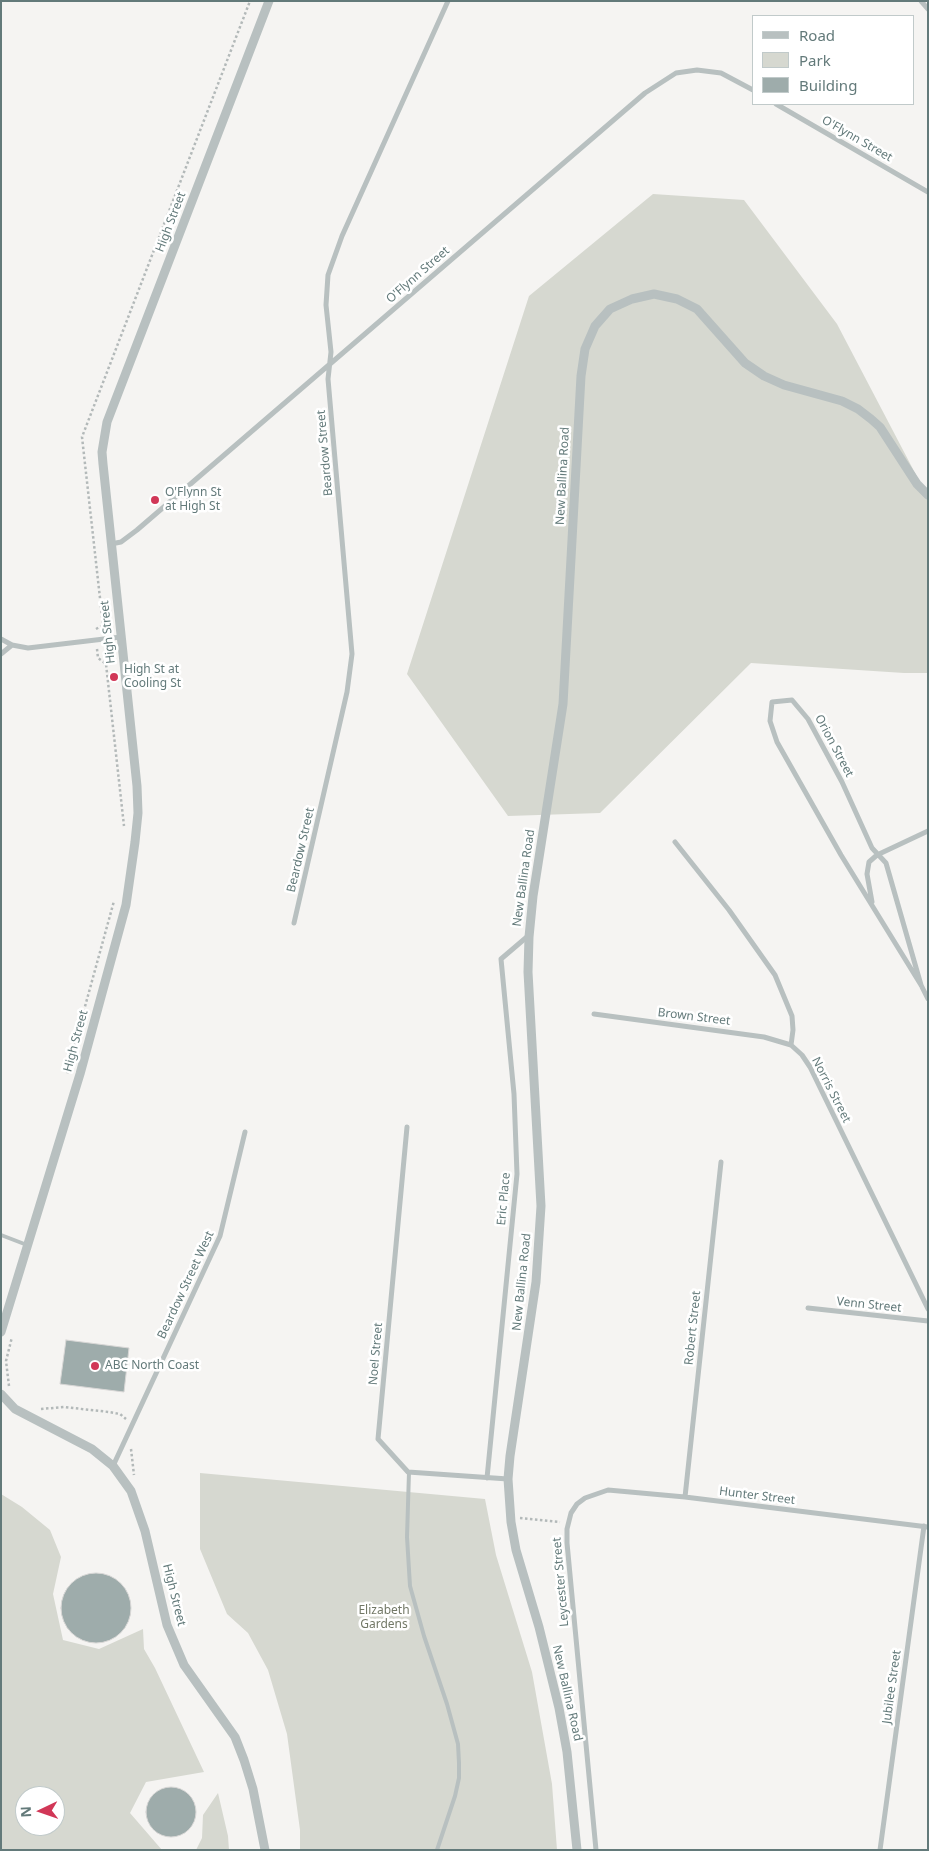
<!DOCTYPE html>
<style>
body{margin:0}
#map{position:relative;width:929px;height:1851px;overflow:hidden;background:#f5f4f2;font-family:"Noto Sans",sans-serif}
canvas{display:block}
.frame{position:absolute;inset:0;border:2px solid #637a7a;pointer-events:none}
.legend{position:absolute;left:752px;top:15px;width:162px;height:90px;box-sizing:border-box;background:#fff;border:1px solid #c1caca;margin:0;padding:6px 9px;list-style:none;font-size:15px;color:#637a7a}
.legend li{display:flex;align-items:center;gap:10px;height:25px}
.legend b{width:25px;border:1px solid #c1caca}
.north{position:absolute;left:15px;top:1786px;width:50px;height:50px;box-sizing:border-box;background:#fff;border:1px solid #c1caca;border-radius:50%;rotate:267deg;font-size:14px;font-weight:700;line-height:20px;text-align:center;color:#637a7a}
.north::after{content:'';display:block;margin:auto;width:18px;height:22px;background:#d13757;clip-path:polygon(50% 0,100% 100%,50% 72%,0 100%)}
</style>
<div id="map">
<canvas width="929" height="1851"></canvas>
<div class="frame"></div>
<ul class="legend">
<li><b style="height:6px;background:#b8c0c0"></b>Road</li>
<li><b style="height:14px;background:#d6d8d0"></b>Park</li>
<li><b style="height:14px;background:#9eacab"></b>Building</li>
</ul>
<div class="north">N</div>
</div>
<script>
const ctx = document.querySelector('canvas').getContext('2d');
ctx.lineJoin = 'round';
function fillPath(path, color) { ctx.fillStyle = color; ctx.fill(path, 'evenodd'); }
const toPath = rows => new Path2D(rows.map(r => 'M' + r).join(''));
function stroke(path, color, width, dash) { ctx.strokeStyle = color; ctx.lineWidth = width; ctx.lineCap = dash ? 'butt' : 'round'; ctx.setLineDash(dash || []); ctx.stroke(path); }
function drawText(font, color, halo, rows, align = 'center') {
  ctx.font = font + ' "Noto Sans",sans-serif'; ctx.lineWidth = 5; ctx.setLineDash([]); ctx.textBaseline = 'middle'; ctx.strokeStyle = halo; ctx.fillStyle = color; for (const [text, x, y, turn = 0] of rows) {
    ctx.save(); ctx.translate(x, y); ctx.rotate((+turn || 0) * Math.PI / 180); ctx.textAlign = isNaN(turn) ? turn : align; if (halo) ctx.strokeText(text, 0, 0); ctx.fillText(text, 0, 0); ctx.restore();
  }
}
const green = toPath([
 [653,194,744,200,837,324,925,492,928,493,928,673,904,673,751,663,600,813,508,816,407,674,529,296],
 [200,1473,485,1499,496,1555,532,1672,552,1784,557,1850,300,1850,300,1830,287,1734,268,1670,248,1633,227,1614,200,1549],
 [1,1494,22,1507,50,1530,61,1557,53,1594,63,1640,99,1649,143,1629,144,1649,155,1668,204,1772,146,1782,130,1813,162,1850,1,1850],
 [25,1796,55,1796,55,1826,25,1826],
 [218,1793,228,1836,229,1850,196,1850,202,1838,203,1815]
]);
const building = toPath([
 [66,1340,129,1348,124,1392,60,1384,66,1340],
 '61 1608a35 35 0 1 1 70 0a35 35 0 1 1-70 0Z',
 '146 1812a25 25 0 1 1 50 0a25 25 0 1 1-50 0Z'
]);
const path = toPath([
 [96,629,103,625,102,616,82,437,250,1],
 [97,649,98,658,106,664,124,826],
 [69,1072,67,1072,114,901],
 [9,1386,6,1361,12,1337],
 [41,1409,64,1407,109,1412,120,1414,126,1419],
 [131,1449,134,1475],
 [520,1518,560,1522]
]);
const service = toPath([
 [1,1235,27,1245],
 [409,1472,407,1537,410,1586,424,1636,447,1704,458,1744,459,1763,459,1778,455,1796,437,1850]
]);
const minor = toPath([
 [921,1,928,9],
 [776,104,928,192],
 [111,544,121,542,137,530,645,93,676,73,697,70,721,73,753,90],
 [1,639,12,645,28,648,121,637],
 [1,654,12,645],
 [675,842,729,910,775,975,792,1016,793,1030,791,1045],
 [872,902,867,874,869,862,877,855,928,831],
 [294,923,347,692,352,654,328,379,331,352,326,305,328,275,342,236,448,1],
 [921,985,886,863,872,848,842,782,808,719,792,700,772,702,770,721,777,742,841,855,921,985,928,999],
 [594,1014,764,1037,791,1045,802,1055,810,1067,928,1309],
 [407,1127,378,1439,408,1472,508,1479],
 [808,1308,928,1321],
 [113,1466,220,1236,245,1132],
 [487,1478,517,1174,514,1094,501,959,528,936],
 [685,1497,721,1162],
 [596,1850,567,1543,567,1529,571,1513,577,1504,585,1498,608,1490,685,1497,928,1527],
 [880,1850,924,1526]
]);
const tertiary = toPath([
 [1,1332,80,1074,126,905,135,842,138,813,137,786,103,464,102,452,107,422,269,1],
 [1,1394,15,1409,92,1449,113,1466,131,1491,145,1531,167,1625,184,1665,235,1737,244,1760,253,1789,265,1850],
 [577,1850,567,1752,559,1708,539,1627,516,1550,511,1522,508,1479,510,1456,536,1282,541,1206,528,972,529,937,533,896,563,704,581,376,585,349,595,326,610,309,632,299,654,294,677,299,697,309,745,363,764,376,784,385,842,401,858,409,871,419,880,427,917,484,928,495]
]);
const markers = [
 [155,500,5,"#d13757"],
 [114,677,5,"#d13757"],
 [95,1366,5,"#d13757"]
];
const streetNames = [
 ["O'Flynn Street",857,139,30],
 ["High Street",171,222,-69],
 ["O'Flynn Street",418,275,-41],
 ["Beardow Street",325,453,-95],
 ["New Ballina Road",563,476,-87],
 ["High Street",108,632,-96],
 ["Orion Street",834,746,62],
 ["Beardow Street",301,850,-77],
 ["New Ballina Road",524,878,-82],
 ["Brown Street",694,1017,7],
 ["High Street",76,1041,-75],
 ["Norris Street",831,1090,63],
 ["Eric Place",504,1199,-85],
 ["New Ballina Road",522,1282,-84],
 ["Beardow Street West",186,1285,-65],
 ["Venn Street",869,1305,6],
 ["Robert Street",693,1328,-84],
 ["Noel Street",376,1354,-85],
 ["Hunter Street",757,1496,7],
 ["Leycester Street",561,1582,-95],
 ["High Street",174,1595,76],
 ["Jubilee Street",892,1687,-82],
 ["New Ballina Road",567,1693,77]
];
const poiNames = [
 ["O'Flynn St",165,493],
 ["at High St",165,507],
 ["High St at",124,670],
 ["Cooling St",124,684],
 ["ABC North Coast",105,1366]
];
const parkNames = [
 ["Elizabeth",384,1611],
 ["Gardens",384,1625]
];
fillPath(green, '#d6d8d0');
fillPath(building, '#9eacab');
stroke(building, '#d7d6d5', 1);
stroke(path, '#b3b9b9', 2.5, [2.5, 2.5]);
stroke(service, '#b8c0c0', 4);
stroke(minor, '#b8c0c0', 5);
stroke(tertiary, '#b8c0c0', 9);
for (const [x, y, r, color] of markers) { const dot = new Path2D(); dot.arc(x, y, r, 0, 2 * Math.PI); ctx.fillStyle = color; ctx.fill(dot); stroke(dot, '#fff', 2); }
drawText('12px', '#637a7a', '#fff', streetNames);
drawText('12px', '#637a7a', '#fff', poiNames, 'left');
drawText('12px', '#727866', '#fff', parkNames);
</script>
